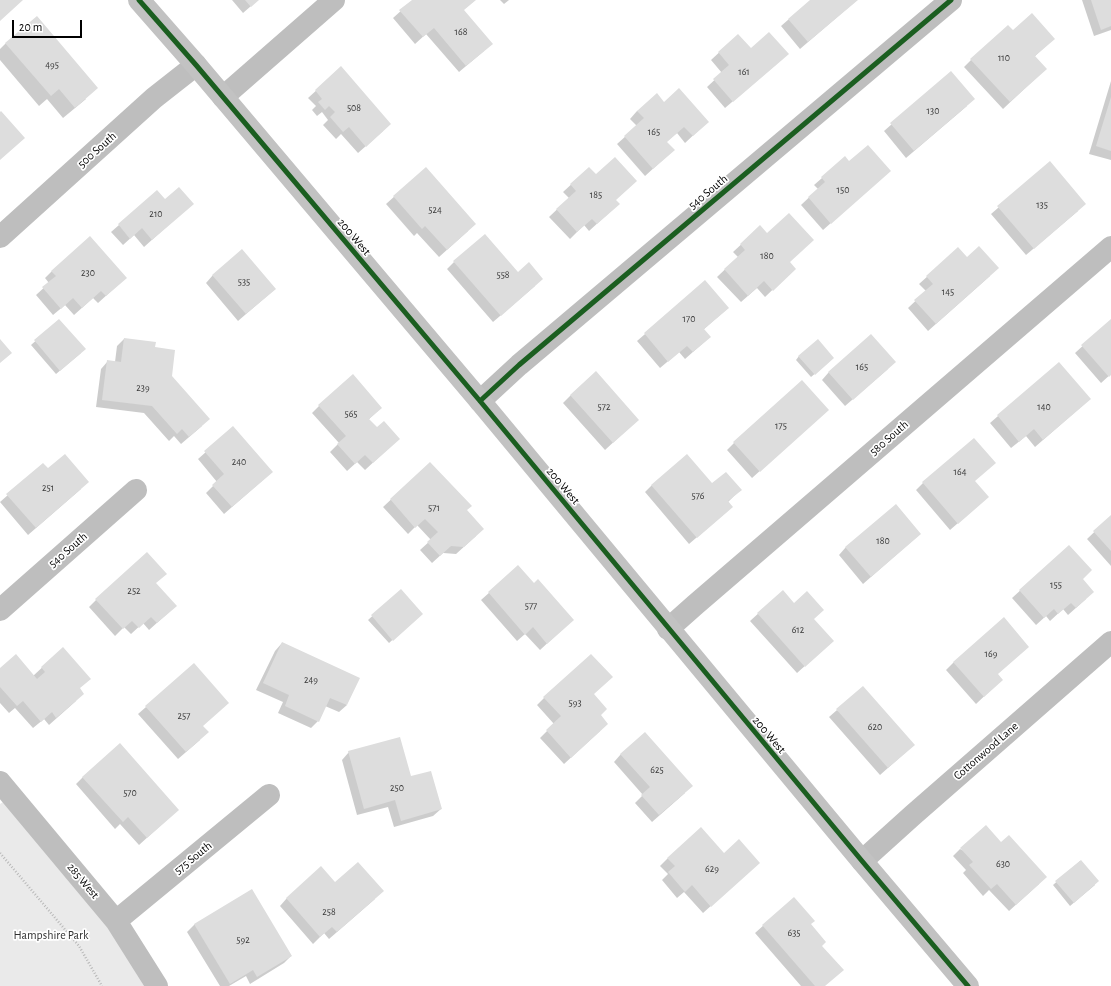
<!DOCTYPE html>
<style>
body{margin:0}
#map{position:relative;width:1111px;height:986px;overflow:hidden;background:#fff;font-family:"Alegreya Sans",sans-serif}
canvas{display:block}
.scale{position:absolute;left:12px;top:20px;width:70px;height:18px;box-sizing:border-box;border:2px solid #000;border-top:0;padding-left:5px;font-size:12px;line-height:14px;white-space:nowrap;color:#000;-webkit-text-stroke:3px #fff;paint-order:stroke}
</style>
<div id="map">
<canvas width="1111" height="986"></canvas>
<div class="scale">20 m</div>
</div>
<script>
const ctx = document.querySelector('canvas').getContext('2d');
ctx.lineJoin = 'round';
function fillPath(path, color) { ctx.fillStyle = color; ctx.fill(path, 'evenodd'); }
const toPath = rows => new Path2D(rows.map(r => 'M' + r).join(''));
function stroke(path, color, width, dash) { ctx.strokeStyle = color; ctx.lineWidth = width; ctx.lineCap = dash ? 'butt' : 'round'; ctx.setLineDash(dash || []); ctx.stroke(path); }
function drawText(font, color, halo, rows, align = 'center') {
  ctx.font = font + ' "Alegreya Sans",sans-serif'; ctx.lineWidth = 3.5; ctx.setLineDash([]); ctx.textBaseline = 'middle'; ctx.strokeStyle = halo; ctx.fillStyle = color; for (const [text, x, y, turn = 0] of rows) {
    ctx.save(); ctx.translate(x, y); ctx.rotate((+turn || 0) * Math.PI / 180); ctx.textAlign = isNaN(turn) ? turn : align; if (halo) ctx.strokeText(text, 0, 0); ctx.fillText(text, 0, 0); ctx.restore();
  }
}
const green = toPath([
 [6,800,104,918,144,986,0,986,0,804]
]);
const shadow = toPath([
 [232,0,258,0,243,13],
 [413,0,475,0,463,10,484,51,459,72,426,34,415,44,393,18],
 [500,0,509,0,504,4],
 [811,0,857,0,800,49,781,26],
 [1082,0,1111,0,1111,30,1094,36],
 [1013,31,1046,46,1034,57,1038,76,1003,109,964,67,971,60],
 [738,35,750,50,780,61,725,108,707,87,722,73,711,60],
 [6,43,86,99,63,118,47,99,39,106,0,60,0,49],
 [341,68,383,131,358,153,341,134,336,139,323,125,328,120,322,112,317,116,312,110,316,106,308,98],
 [951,72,967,106,906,158,884,131],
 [1111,81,1111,160,1089,154],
 [664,103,700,129,685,143,677,133,666,142,666,157,645,176,617,144,637,126,630,119,637,111],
 [849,163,882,178,823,230,801,205,818,189,814,185,822,178],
 [1050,163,1078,211,1026,255,991,214],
 [426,168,468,231,439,257,417,233,414,236,386,204],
 [589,168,615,201,611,211,589,231,584,225,570,239,549,217,569,198,563,192],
 [165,201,192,204,144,247,134,235,123,245,111,232,119,225],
 [760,227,789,263,787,276,765,297,757,288,741,302,717,277,738,257,733,252],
 [958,249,966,258,990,276,928,331,908,308,926,291,919,284],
 [454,262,535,286,493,322,447,269],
 [52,271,118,285,98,303,93,298,74,315,65,305,53,315,36,295,49,283,45,278],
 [213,275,275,289,238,321,206,283],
 [705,282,728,308,703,330,702,344,685,359,679,352,660,368,637,341],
 [59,320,81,353,56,374,31,345],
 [1111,320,1111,374,1101,383,1075,353],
 [124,339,153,348,202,426,181,444,174,436,169,441,144,413,96,407,101,369,108,361,115,362,117,346],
 [799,356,830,361,811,377,796,360],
 [1059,363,1082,406,1035,447,1026,436,1011,448,990,423],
 [888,369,845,406,822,380,829,372],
 [571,395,630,427,605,450,563,403],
 [319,406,381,408,368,420,391,446,365,470,357,462,347,471,330,452,339,443,312,413],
 [820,417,752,478,727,450,734,443],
 [233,428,264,479,224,514,206,493,217,482,198,459],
 [430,463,466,510,476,536,456,554,443,553,432,563,420,550,431,540,417,525,408,534,383,507],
 [43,464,48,470,81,489,28,535,0,502],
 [974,482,980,504,950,530,916,490,923,483],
 [652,485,712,485,740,490,728,502,724,514,689,544,645,492],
 [1111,516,1111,566,1087,539],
 [920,534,863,584,839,555,846,547],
 [1069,546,1082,579,1086,599,1068,615,1063,609,1050,621,1046,616,1036,625,1012,598],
 [518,567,565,627,540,650,525,634,517,641,481,600],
 [155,584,168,613,149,630,143,623,131,634,124,627,115,636,89,607,96,600],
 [401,590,418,617,389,643,368,620],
 [783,591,794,604,813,620,825,648,797,673,750,621],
 [282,643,347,705,339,712,325,706,318,721,311,728,278,713,283,702,256,690,275,651],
 [63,648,79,689,76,701,49,725,44,719,33,728,15,708,9,713,0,703,0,669,33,676],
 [954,662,997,675,994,687,976,704,946,670],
 [593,695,600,715,600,731,564,764,540,738,554,724,537,705,544,698],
 [146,707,202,726,200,740,178,759,138,714],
 [837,710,906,752,880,775,829,717],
 [349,752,410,778,441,809,433,816,394,827,388,807,357,815,342,760],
 [621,754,685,793,652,822,635,803,643,795,614,762],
 [83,777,170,817,139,845,120,824,115,829,76,784],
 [960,849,1039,884,1009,911,989,890,983,896,963,873,966,870,953,856],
 [724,854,751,870,703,913,684,892,677,898,662,880,668,874,660,866,668,858],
 [1080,861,1095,885,1070,906,1053,885],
 [335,883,375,899,329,939,324,933,313,944,280,906,287,898],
 [794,898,810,924,821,946,825,986,801,986,755,933],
 [195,924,291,956,284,963,250,984,246,976,229,986,220,986,187,932]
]);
const building = toPath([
 [0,0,23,0,0,21],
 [245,0,259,0,251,7],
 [412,0,476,0,464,10,493,44,466,66,434,28,423,37,399,10],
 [810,0,858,0,808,42,788,19],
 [1091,0,1111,0,1111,26,1101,30],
 [1032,13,1055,39,1035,56,1047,69,1010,102,970,59,1008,25,1013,30],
 [37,16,98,88,75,108,59,89,51,96,5,43],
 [769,32,789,54,733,102,713,79,729,65,718,52,738,34,751,48],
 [341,66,391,124,366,147,349,127,343,132,330,117,335,112,329,106,325,110,318,102,322,99,315,90],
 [951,71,975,99,914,151,890,123],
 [679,88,709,122,693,136,684,127,667,142,675,150,653,169,624,136,644,118,637,111,657,93,664,102],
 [1111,97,1111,151,1096,146],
 [1,111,25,138,0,160,0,112],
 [868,145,891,171,831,224,808,197,825,182,821,177,845,156,849,161],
 [615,157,637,181,616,200,620,204,597,224,592,219,577,232,556,209,576,191,570,184,589,167,596,174],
 [1050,161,1086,204,1034,249,997,206],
 [426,167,476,224,447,250,425,226,422,229,393,196],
 [179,187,194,204,152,240,142,228,130,239,118,224,157,190,165,199],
 [789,213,814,240,790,262,796,269,773,291,764,281,748,296,724,269,745,250,740,244,760,225,767,233],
 [485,234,518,272,529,262,543,279,501,316,453,261],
 [90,236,127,278,106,296,101,291,82,308,73,298,61,309,42,287,56,276,51,271],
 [979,246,999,268,936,324,914,300,933,284,926,276,958,247,967,257],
 [242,249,276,289,246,314,212,275],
 [705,280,729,308,704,329,711,337,693,352,687,346,668,362,644,333],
 [59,319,86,349,60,371,34,340],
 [1111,319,1111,375,1109,377,1081,345],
 [871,334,896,362,853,400,828,372],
 [124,338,156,342,155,347,175,350,172,376,210,419,189,437,182,429,177,434,152,406,102,400,107,360,121,362],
 [0,339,12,353,0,363],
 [818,339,834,358,815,375,798,356],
 [1059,362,1091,399,1043,440,1034,429,1019,442,997,415],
 [596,371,639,420,613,443,570,395],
 [353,374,382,408,369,419,377,427,384,421,400,439,373,463,365,455,355,464,337,444,346,436,318,405],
 [802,380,829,410,760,472,733,442],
 [233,426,273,472,232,507,212,485,224,474,204,451],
 [974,438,996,463,975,481,989,497,958,524,922,482],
 [65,454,89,482,36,528,6,494,43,463,48,468],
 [687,454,712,483,726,472,742,490,728,501,733,507,697,538,651,485],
 [430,462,472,506,467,510,484,529,464,547,451,546,440,556,427,542,438,532,425,519,415,528,390,499],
 [896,504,921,534,871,577,845,547],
 [1111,515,1111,551,1093,531],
 [1069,545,1092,570,1083,579,1094,592,1076,608,1071,603,1058,614,1054,609,1044,618,1019,590],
 [147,552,167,574,156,583,177,606,157,623,151,617,139,628,132,621,123,629,95,599],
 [518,565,534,583,538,579,574,620,547,644,533,627,525,635,488,592],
 [401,589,423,614,393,641,371,615],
 [783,590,794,603,807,591,824,610,814,619,834,641,805,667,757,613],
 [1004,617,1029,647,998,674,1003,680,984,697,953,662],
 [282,642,360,678,347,705,330,698,319,722,285,706,289,695,263,683],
 [63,647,91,679,80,688,84,694,56,718,52,712,41,722,23,701,17,706,0,687,0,668,16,654,37,679,45,672,41,667],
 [591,654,613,677,594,694,607,709,601,715,608,724,571,758,546,730,561,716,543,697],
 [194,663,229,703,203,726,209,732,186,752,145,706],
 [863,686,915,745,888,768,836,709],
 [645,732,693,786,659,815,641,795,650,787,620,754],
 [400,737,411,776,431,771,442,809,401,821,395,800,364,809,348,751],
 [120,743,179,810,147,838,128,817,123,822,82,777],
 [986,825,1001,842,1009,835,1047,877,1016,905,997,884,991,889,969,865,973,862,960,848],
 [701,827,724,853,739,839,760,863,711,907,692,885,685,892,668,872,675,866,667,858],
 [1081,860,1099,881,1074,903,1055,881],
 [358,862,384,891,337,932,332,927,320,937,286,898,321,866,335,882],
 [252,889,292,956,257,977,253,970,230,984,194,924],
 [794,897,815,921,811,924,826,942,822,946,844,970,825,986,815,986,762,925]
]);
const path = toPath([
 [0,853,79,946,102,986]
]);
const street = toPath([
 [223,97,334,0],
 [0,237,154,98,196,65],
 [480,401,519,365,951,0],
 [0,610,136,490],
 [668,629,695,605,1111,247],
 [0,782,116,921,157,986],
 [862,861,913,815,1111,642],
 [116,921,269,795]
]);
const secondary = toPath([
 [139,0,196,65,480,401,862,861,968,986]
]);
const cycleway = toPath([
 [139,0,196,65,480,401,862,861,968,986],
 [480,401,519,365,951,0]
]);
const numberNames = [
 ["168",461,32],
 ["110",1004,58],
 ["495",52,65],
 ["161",744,72],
 ["508",354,108],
 ["130",933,111],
 ["165",654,132],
 ["150",843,190],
 ["185",596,195],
 ["135",1042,205],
 ["524",435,210],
 ["210",156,214],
 ["180",767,256],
 ["230",88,273],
 ["558",503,275],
 ["535",244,282],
 ["145",948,292],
 ["170",689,319],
 ["165",862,367],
 ["239",143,388],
 ["572",604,407],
 ["140",1044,407],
 ["565",351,414],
 ["175",781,426],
 ["240",239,462],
 ["164",960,472],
 ["251",48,488],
 ["576",698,496],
 ["571",434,508],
 ["180",883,541],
 ["155",1056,585],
 ["252",134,591],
 ["577",531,606],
 ["612",798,630],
 ["169",991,654],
 ["249",311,680],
 ["593",575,703],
 ["257",184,716],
 ["620",875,727],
 ["625",657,770],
 ["250",397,788],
 ["570",130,793],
 ["630",1003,864],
 ["629",712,869],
 ["258",329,912],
 ["635",794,933],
 ["592",243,940]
];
const streetNames = [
 ["500 South",97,150,-42],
 ["540 South",708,192,-40],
 ["200 West",354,237,50],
 ["580 South",889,438,-41],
 ["200 West",563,486,50],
 ["540 South",68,550,-41],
 ["200 West",769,735,50],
 ["Cottonwood Lane",986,751,-41],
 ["575 South",193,858,-39],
 ["285 West",83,881,50]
];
const parkNames = [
 ["Hampshire Park",51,935]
];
fillPath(green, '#eaeaea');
fillPath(shadow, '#0003');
fillPath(building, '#ddd');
stroke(path, '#b8b8b8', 2.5, [1, 2]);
stroke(street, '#bebebe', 22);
stroke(secondary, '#c2c2c2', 22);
stroke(cycleway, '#1b5e20', 5);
drawText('10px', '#373737', null, numberNames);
drawText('12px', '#000', '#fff', streetNames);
drawText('12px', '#303030', '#fff', parkNames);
</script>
